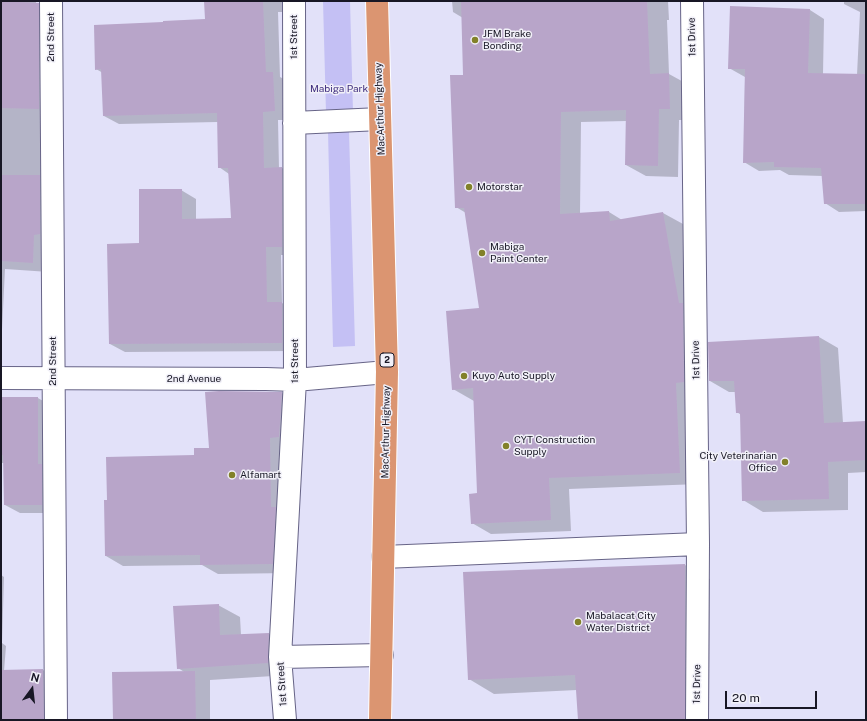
<!DOCTYPE html>
<style>
body{margin:0}
#map{position:relative;width:867px;height:721px;overflow:hidden;background:#e2e1f9;font-family:"Public Sans",sans-serif}
canvas{display:block}
.frame{position:absolute;inset:0;border:2px solid #181725;pointer-events:none}
.north{position:absolute;left:12px;top:669px;width:40px;height:40px;-webkit-text-stroke:3px #f1f0f8;paint-order:stroke;rotate:15deg;font-size:11px;font-weight:700;line-height:16px;text-align:center;color:#181725}
.north::after{content:'';display:block;margin:auto;width:14px;height:18px;background:#181725;clip-path:polygon(50% 0,100% 100%,50% 72%,0 100%)}
.scale{position:absolute;left:725px;top:691px;width:92px;height:18px;box-sizing:border-box;border:2px solid #181725;border-top:0;padding-left:5px;font-size:12px;line-height:14px;white-space:nowrap;color:#181725;-webkit-text-stroke:3px #f1f0f8;paint-order:stroke}
</style>
<div id="map">
<canvas width="867" height="721"></canvas>
<div class="frame"></div>
<div class="north">N</div>
<div class="scale">20 m</div>
</div>
<script>
const ctx = document.querySelector('canvas').getContext('2d');
ctx.lineJoin = 'round';
function fillPath(path, color) { ctx.fillStyle = color; ctx.fill(path, 'evenodd'); }
const toPath = rows => new Path2D(rows.map(r => 'M' + r).join(''));
function stroke(path, color, width, dash) { ctx.strokeStyle = color; ctx.lineWidth = width; ctx.lineCap = dash ? 'butt' : 'round'; ctx.setLineDash(dash || []); ctx.stroke(path); }
function drawText(font, color, halo, rows, align = 'center') {
  ctx.font = font + ' "Public Sans",sans-serif'; ctx.lineWidth = 3; ctx.setLineDash([]); ctx.textBaseline = 'middle'; ctx.strokeStyle = halo; ctx.fillStyle = color; for (const [text, x, y, turn = 0] of rows) {
    ctx.save(); ctx.translate(x, y); ctx.rotate((+turn || 0) * Math.PI / 180); ctx.textAlign = isNaN(turn) ? turn : align; if (halo) ctx.strokeText(text, 0, 0); ctx.fillText(text, 0, 0); ctx.restore();
  }
}
const green = toPath([
 [323,1,350,1,353,112,326,113],
 [328,131,349,131,355,346,333,347]
]);
const shadow = toPath([
 [1,1,36,1,36,3,55,13,49,118,41,176,56,185,49,272,5,269,2,330,1,330],
 [205,1,300,1,296,12,278,12,280,77,288,81,289,120,278,120,279,169,282,168,297,177,297,255,281,255,282,303,297,312,297,351,125,352,110,344,140,244,181,190,196,199,196,220,232,219,229,174,219,167,218,122,119,124,104,116,103,73,96,69,206,20],
 [452,1,668,1,669,20,667,20,669,74,689,85,690,120,679,120,678,177,646,176,626,165,627,121,581,122,580,214,609,212,622,220,663,213,683,224,698,313,699,484,569,489,571,531,491,534,472,523,478,494,474,401,453,389,480,309,466,213,456,207,464,76,463,18,453,12],
 [844,1,866,1,866,211,839,212,825,203,823,176,789,175,780,170,759,171,744,162,745,77,729,68,810,10,824,19,823,74,857,75,860,12,844,4],
 [819,337,838,348,843,423,866,422,866,472,848,473,848,510,763,512,743,500,741,415,737,412,736,392,729,392,710,381],
 [282,393,299,403,290,573,218,574,202,565,123,566,106,556,195,456,210,449],
 [1,398,38,398,53,407,57,513,20,513,5,505,4,463,1,463],
 [685,565,710,579,709,720,579,720,577,690,494,694,469,679,464,573],
 [1,575,4,577,2,643,6,646,4,671,43,670,57,679,58,720,1,720],
 [218,605,240,617,241,635,269,634,290,646,289,675,210,680,210,720,114,720,186,673,178,668]
]);
const building = toPath([
 [1,1,39,3,39,109,1,108],
 [204,1,263,1,266,72,273,72,275,111,263,112,264,168,282,167,282,247,266,247,267,302,282,302,282,343,109,344,107,244,139,243,139,189,182,189,182,219,231,218,228,168,218,168,217,113,103,116,101,69,95,70,94,25,163,22,163,21,205,19],
 [461,1,647,1,650,74,669,73,670,109,659,109,658,166,625,165,626,110,561,112,560,214,609,211,610,221,663,212,679,303,683,303,684,382,676,383,680,473,549,478,551,520,471,524,469,494,477,493,473,388,452,390,446,311,479,308,464,208,455,208,450,75,463,75],
 [730,6,810,9,808,73,866,74,866,204,824,204,821,168,774,167,774,162,743,163,745,69,728,69],
 [1,175,40,175,40,234,34,235,33,263,1,261],
 [819,336,824,423,866,421,866,460,828,462,829,499,742,501,740,413,736,413,734,381,709,381,708,342],
 [219,391,282,392,279,437,270,438,271,507,276,507,273,564,200,565,200,555,105,556,104,500,107,500,106,457,194,455,194,448,209,448,205,392],
 [1,397,38,397,38,464,42,464,42,505,4,505,3,455,1,455],
 [685,564,685,720,578,720,575,675,468,680,463,572],
 [219,604,220,635,269,633,268,663,177,669,173,606],
 [43,669,44,720,1,720,1,670],
 [195,671,196,720,113,720,112,672]
]);
const minor = toPath([
 [51,1,56,720],
 [692,1,698,544,697,720],
 [294,123,380,119],
 [1,378,266,379,295,380,387,372],
 [383,557,698,544],
 [280,657,382,655],
 [285,720,280,657,295,380,294,1]
]);
const highway = toPath([
 [377,1,387,372,380,720]
]);
const markers = [
 [475,40,4,"#828129"],
 [469,187,4,"#828129"],
 [482,253,4,"#828129"],
 [464,376,4,"#828129"],
 [506,446,4,"#828129"],
 [785,462,4,"#828129"],
 [232,475,4,"#828129"],
 [578,622,4,"#828129"]
];
const shields = [
 [387,360,14]
];
const shieldNames = [
 ["2",387,360]
];
const poiNames = [
 ["JFM Brake",483,34],
 ["Bonding",483,46],
 ["Motorstar",477,187],
 ["Mabiga",490,247],
 ["Paint Center",490,259],
 ["Kuyo Auto Supply",472,376],
 ["CYT Construction",514,440],
 ["Supply",514,452],
 ["City Veterinarian",777,456,"right"],
 ["Office",777,468,"right"],
 ["Alfamart",240,475],
 ["Mabalacat City",586,616],
 ["Water District",586,628]
];
const streetNames = [
 ["2nd Street",51,37,-90],
 ["1st Street",294,37,-90],
 ["1st Drive",692,37,-91],
 ["MacArthur Highway",380,109,-92],
 ["1st Drive",696,360,-91],
 ["2nd Street",53,361,-90],
 ["1st Street",295,361,-90],
 ["2nd Avenue",194,379],
 ["MacArthur Highway",386,432,-89],
 ["1st Street",282,684,-94],
 ["1st Drive",697,684,-89]
];
const parkNames = [
 ["Mabiga Park",339,89]
];
fillPath(green, '#c4c0f4');
fillPath(shadow, '#0003');
fillPath(building, '#b8a5c9');
stroke(minor, '#676487', 24);
stroke(highway, '#fff', 24);
stroke(minor, '#fff', 22);
stroke(highway, '#db9571', 22);
for (const [x, y, r, color] of markers) { const dot = new Path2D(); dot.arc(x, y, r, 0, 2 * Math.PI); ctx.fillStyle = color; ctx.fill(dot); stroke(dot, '#f1f0f8', 1.5); }
for (const [x, y, w] of shields) { const box = new Path2D(); box.roundRect(x - w / 2, y - 7, w, 14, 3); ctx.fillStyle = '#f1f0f8'; ctx.fill(box); stroke(box, '#181725', 1); }
drawText('bold 9px', '#181725', null, shieldNames);
drawText('10px', '#181725', '#f1f0f8', poiNames, 'left');
drawText('10px', '#181725', '#f1f0f8', streetNames);
drawText('10px', '#3f2d7e', '#f1f0f8', parkNames);
</script>
